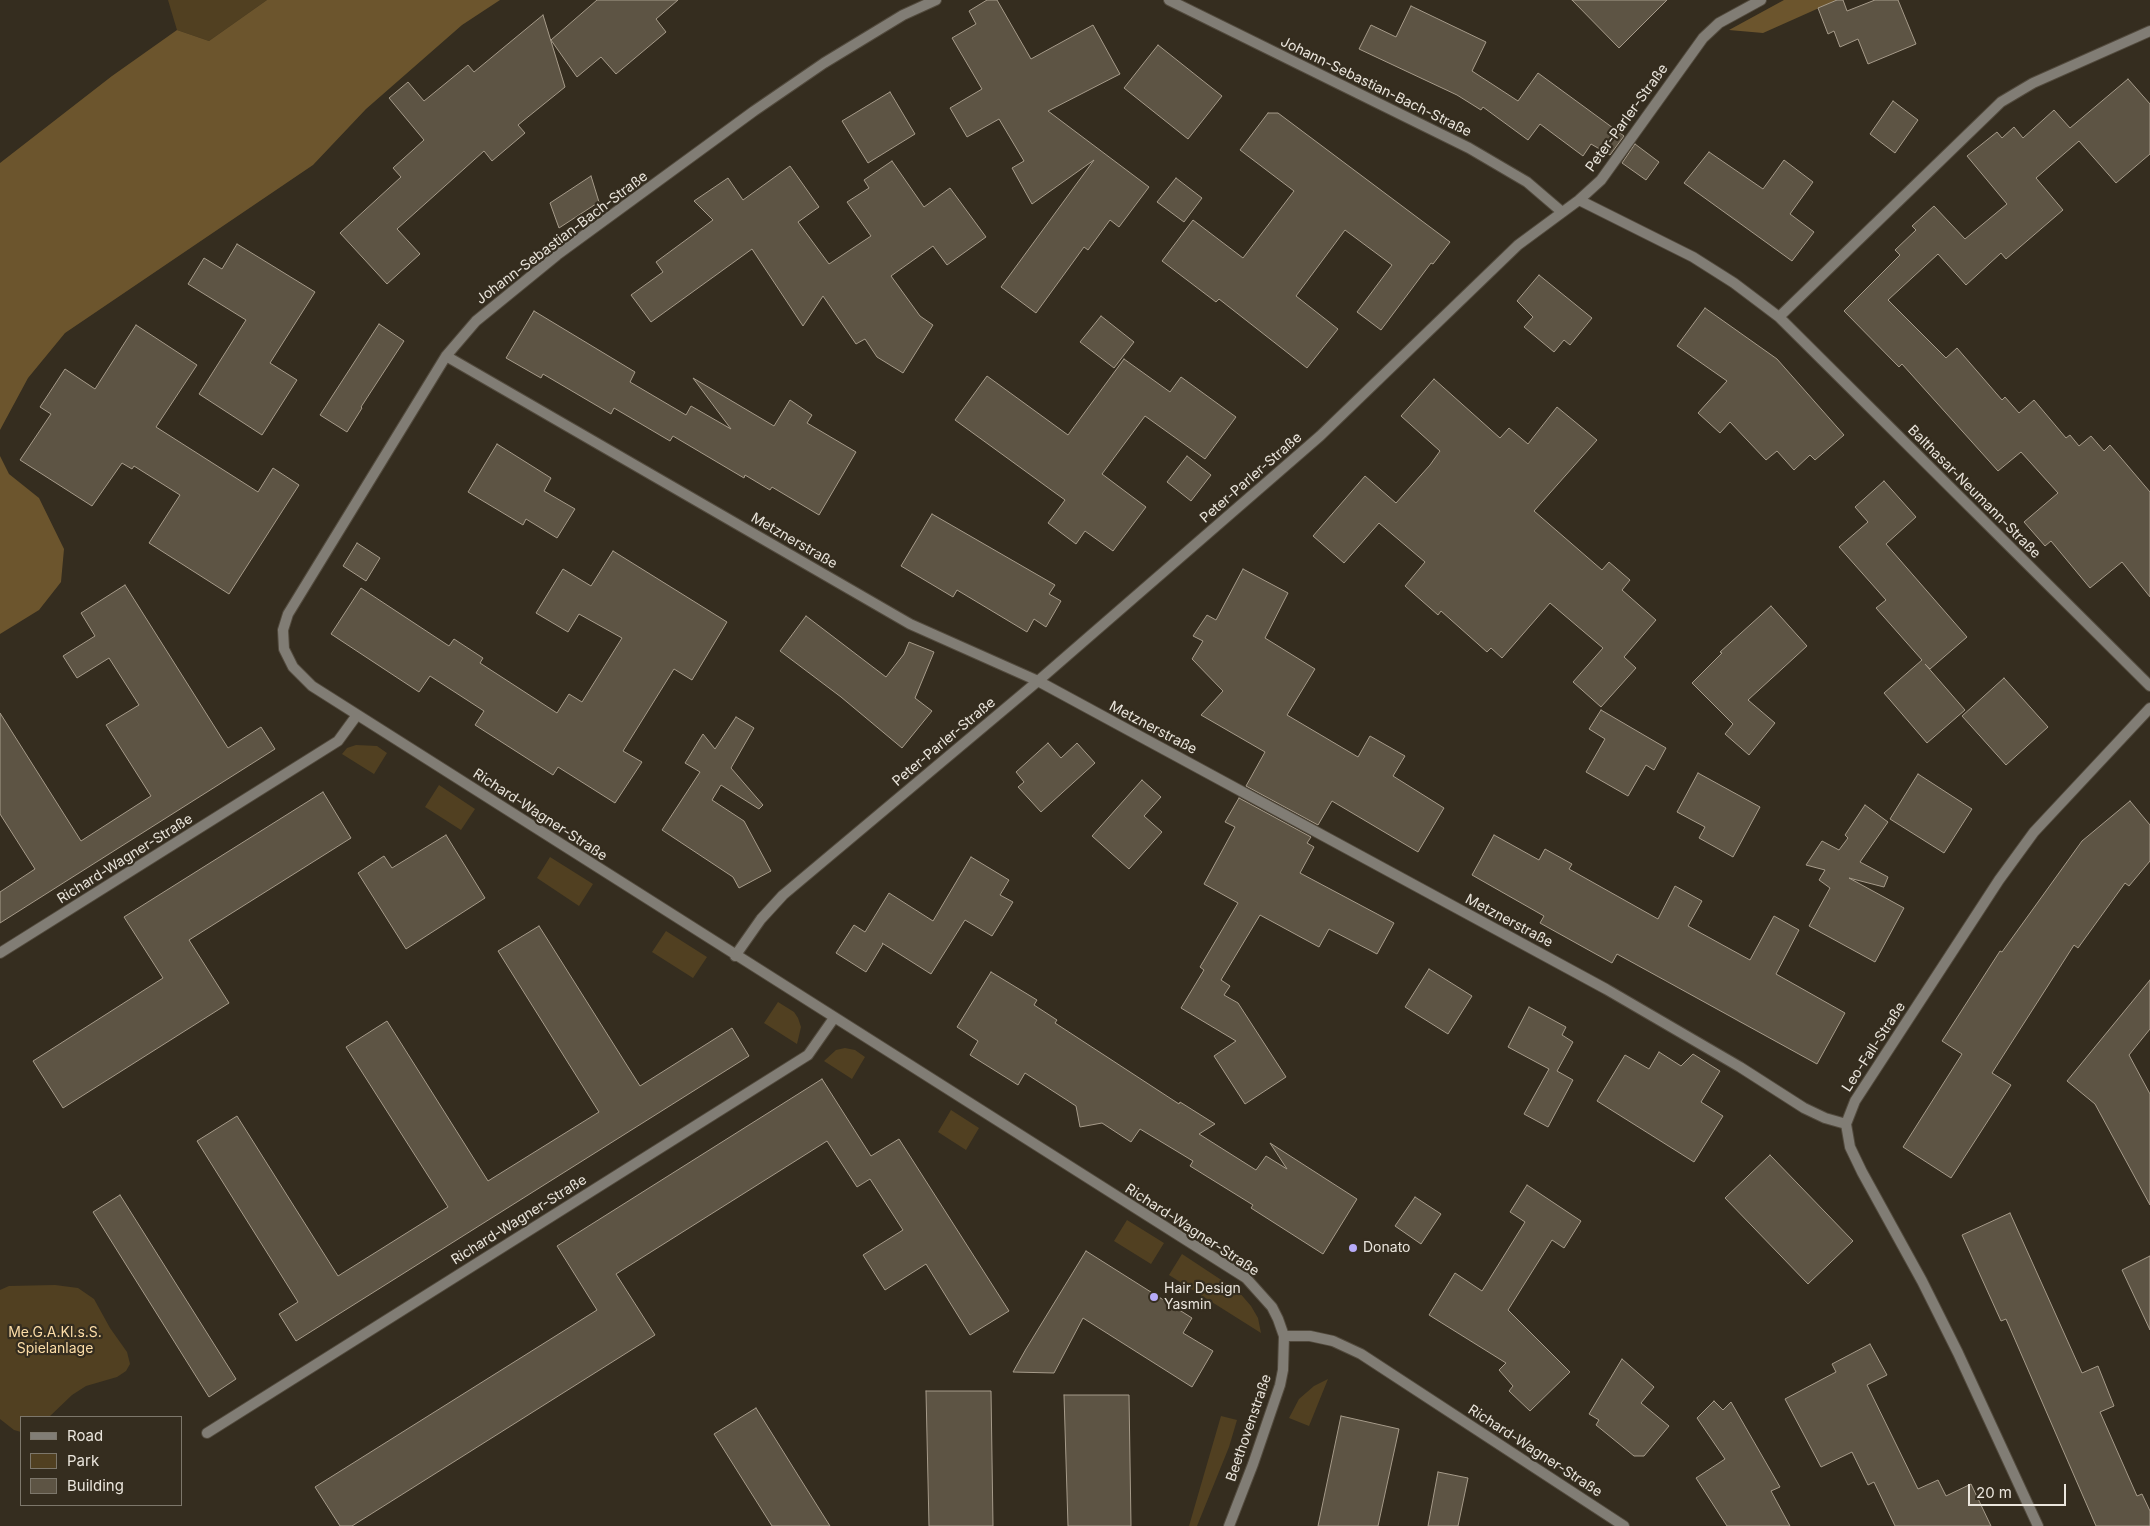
<!DOCTYPE html>
<meta charset="utf-8">
<style>
body{margin:0}
#map{position:relative;width:2150px;height:1526px;overflow:hidden;background:#352d1f;font-family:Inter,sans-serif}
canvas{display:block}
.legend{position:absolute;left:20px;top:1416px;width:162px;height:90px;box-sizing:border-box;background:#352d1f;border:1px solid #7d776b;margin:0;padding:6px 9px;list-style:none;font-size:15px;color:#eae5dc}
.legend li{display:flex;align-items:center;gap:10px;height:25px}
.legend b{width:25px;border:1px solid #7d776b}
.scale{position:absolute;left:1968px;top:1484px;width:98px;height:22px;box-sizing:border-box;border:2px solid #eae5dc;border-top:0;padding-left:6px;font-size:15px;line-height:18px;white-space:nowrap;color:#eae5dc;-webkit-text-stroke:4px #352d1f;paint-order:stroke}
</style>
<div id="map">
<canvas width="2150" height="1526"></canvas>
<ul class="legend">
<li><b style="height:6px;background:#817d75"></b>Road</li>
<li><b style="height:14px;background:#514021"></b>Park</li>
<li><b style="height:14px;background:#5d5444"></b>Building</li>
</ul>
<div class="scale">20 m</div>
</div>
<script>
const ctx = document.querySelector('canvas').getContext('2d');
ctx.lineJoin = 'round';
function fillPath(path, color) { ctx.fillStyle = color; ctx.fill(path, 'evenodd'); }
const toPath = rows => new Path2D(rows.map(r => 'M' + r).join(''));
function stroke(path, color, width, dash) { ctx.strokeStyle = color; ctx.lineWidth = width; ctx.lineCap = dash ? 'butt' : 'round'; ctx.setLineDash(dash || []); ctx.stroke(path); }
function drawText(font, color, halo, rows, align = 'center') {
  ctx.font = font + ' Inter,sans-serif'; ctx.lineWidth = 4.5; ctx.setLineDash([]); ctx.textBaseline = 'middle'; ctx.strokeStyle = halo; ctx.fillStyle = color; for (const [text, x, y, turn = 0] of rows) {
    ctx.save(); ctx.translate(x, y); ctx.rotate((+turn || 0) * Math.PI / 180); ctx.textAlign = isNaN(turn) ? turn : align; if (halo) ctx.strokeText(text, 0, 0); ctx.fillText(text, 0, 0); ctx.restore();
  }
}
const green = toPath([
 [168,0,267,0,209,41,177,30],
 [356,745,377,746,387,753,374,774,342,754,347,748],
 [439,785,475,809,461,830,425,807],
 [550,857,593,884,579,906,537,878],
 [666,931,707,957,693,978,652,952],
 [778,1002,794,1012,798,1018,801,1027,797,1044,764,1023],
 [845,1048,855,1050,865,1057,852,1079,824,1061,836,1050],
 [951,1110,979,1128,966,1150,938,1132],
 [1127,1220,1164,1243,1151,1264,1114,1241],
 [1182,1254,1238,1291,1251,1306,1258,1318,1261,1333,1169,1275],
 [55,1285,78,1288,94,1299,110,1328,127,1352,130,1364,126,1371,117,1377,86,1386,72,1395,49,1417,21,1417,21,1432,14,1430,0,1419,0,1290,9,1286],
 [1328,1379,1309,1426,1289,1418,1299,1399,1314,1386],
 [1221,1416,1237,1420,1229,1447,1197,1526,1189,1526]
]);
const forest = toPath([
 [267,0,500,0,462,25,366,109,313,165,65,333,28,378,0,430,0,163,112,76,177,30,209,41],
 [1784,0,1837,0,1763,33,1729,30],
 [0,456,9,474,39,498,64,549,61,582,39,610,0,634]
]);
const building = toPath([
 [597,0,678,0,656,19,666,32,616,74,601,57,577,77,551,40,597,0],
 [987,0,997,0,1031,59,1093,25,1120,74,1048,111,1149,187,1119,227,1110,220,1088,250,1084,247,1036,313,1001,287,1094,160,1032,204,1012,168,1024,161,999,119,967,137,950,108,982,89,952,38,976,24,969,11,987,0],
 [1572,0,1667,0,1619,48,1572,0],
 [1837,0,1843,0,1847,11,1875,0,1898,0,1916,44,1868,64,1858,39,1840,47,1834,31,1828,34,1818,8,1837,0],
 [1411,6,1486,42,1472,71,1518,101,1538,73,1624,136,1610,155,1591,144,1583,156,1540,124,1528,140,1483,107,1481,110,1457,95,1359,49,1371,25,1396,37,1411,6],
 [543,15,565,87,518,125,525,133,492,161,484,151,397,229,420,254,387,284,340,233,401,177,393,168,424,140,389,98,408,82,424,101,468,65,474,72,543,15],
 [1158,45,1222,96,1188,139,1124,88,1158,45],
 [2128,79,2150,104,2150,154,2116,183,2079,141,2036,178,2063,210,2006,259,2001,253,1966,285,1938,254,1888,300,1946,358,1957,348,2002,400,2005,397,2019,413,2034,400,2066,438,2070,435,2079,446,2091,436,2104,451,2110,445,2150,492,2150,597,2122,562,2090,588,2051,541,2045,546,2024,522,2058,493,2021,452,1998,471,1902,364,1899,367,1844,311,1900,255,1895,250,1916,230,1912,226,1934,206,1965,239,2007,204,1967,156,1997,132,2002,138,2014,127,2023,138,2054,110,2070,128,2128,79],
 [890,92,915,134,868,163,842,121,890,92],
 [1893,101,1918,120,1895,153,1870,134,1893,101],
 [1268,113,1278,113,1450,242,1433,264,1431,263,1381,330,1357,312,1392,265,1345,230,1296,296,1338,329,1307,368,1219,299,1216,302,1162,261,1193,220,1243,258,1294,191,1240,150,1268,113],
 [1635,144,1659,162,1646,180,1622,163,1635,144],
 [1709,152,1763,189,1784,160,1813,182,1790,214,1814,232,1792,261,1684,183,1709,152],
 [892,161,924,207,950,188,986,237,947,265,933,246,891,276,920,316,933,325,903,373,877,357,865,339,856,344,823,296,803,326,752,249,651,322,631,295,663,272,656,262,713,220,694,201,728,178,743,200,790,166,819,207,798,222,829,264,871,236,847,202,869,188,864,180,892,161],
 [591,176,599,202,559,228,550,203,591,176],
 [1176,178,1202,198,1184,222,1157,202,1176,178],
 [237,244,315,292,270,363,297,380,262,435,199,394,246,320,188,284,204,258,222,269,237,244],
 [1539,275,1592,318,1570,345,1564,340,1554,352,1524,327,1533,317,1517,301,1539,275],
 [1705,308,1777,359,1844,435,1815,460,1810,455,1794,470,1777,451,1766,460,1730,422,1720,433,1698,413,1727,381,1677,346,1705,308],
 [534,311,635,372,630,382,686,415,691,406,731,429,693,378,774,426,790,400,812,415,807,423,856,452,819,515,772,487,770,490,745,475,744,478,673,436,670,441,614,408,611,414,543,374,541,378,506,358,534,311],
 [1101,316,1134,342,1114,368,1080,342,1101,316],
 [379,324,404,341,361,407,362,408,347,432,320,415,379,324],
 [136,325,197,365,156,427,258,492,273,468,299,485,229,594,149,543,180,495,134,466,132,469,122,463,92,506,20,460,51,414,40,407,65,369,95,389,136,325],
 [1124,359,1170,392,1181,377,1236,417,1205,459,1145,416,1102,474,1146,507,1113,551,1085,531,1076,544,1048,523,1065,500,955,420,987,376,1068,435,1124,359],
 [1434,379,1500,438,1509,428,1528,444,1557,407,1597,440,1534,511,1602,570,1609,562,1630,580,1622,590,1656,620,1624,657,1636,668,1601,707,1573,682,1603,648,1550,603,1502,658,1491,648,1487,652,1441,611,1438,615,1405,586,1425,562,1379,523,1344,563,1313,536,1365,476,1396,503,1430,465,1440,451,1401,416,1434,379],
 [497,444,551,478,544,491,575,509,557,538,526,519,523,525,468,492,497,444],
 [1187,456,1211,475,1191,501,1167,482,1187,456],
 [1884,481,1916,517,1886,544,1967,637,1930,669,1925,664,1965,710,1927,743,1884,693,1922,660,1876,608,1886,600,1839,547,1868,522,1855,507,1884,481],
 [932,514,1055,585,1049,594,1061,601,1046,627,1034,619,1027,632,957,590,953,597,901,566,932,514],
 [357,543,380,558,366,581,343,566,357,543],
 [613,551,727,622,692,680,674,669,623,751,642,762,615,803,558,767,553,775,475,725,484,711,430,676,419,692,331,634,361,588,449,646,454,639,483,658,480,663,557,713,569,694,582,702,622,638,579,614,568,632,536,613,563,569,591,586,613,551],
 [1243,569,1288,593,1265,638,1315,669,1287,715,1358,757,1370,736,1405,756,1393,776,1444,808,1418,852,1332,801,1318,825,1246,786,1265,752,1201,715,1223,691,1192,659,1203,641,1193,636,1207,615,1216,620,1243,569],
 [125,585,228,748,261,727,275,749,0,923,0,892,35,869,0,814,0,713,81,841,151,796,106,725,139,705,109,658,77,678,63,656,95,636,81,613,125,585],
 [1771,606,1807,646,1748,700,1775,723,1749,755,1725,734,1733,724,1692,683,1722,653,1720,652,1771,606],
 [806,616,886,677,904,654,909,642,934,652,915,698,932,711,902,748,841,697,780,651,806,616],
 [2004,678,2048,727,2006,765,1962,716,2004,678],
 [1601,710,1666,748,1654,770,1646,765,1628,796,1586,772,1605,739,1589,729,1601,710],
 [736,717,754,728,731,768,763,805,759,809,721,785,712,800,744,821,771,871,739,888,733,877,662,830,700,772,685,763,703,734,715,749,736,717],
 [1048,743,1061,758,1077,743,1095,763,1041,812,1018,787,1024,782,1016,772,1048,743],
 [1698,773,1760,807,1733,857,1699,838,1705,827,1677,812,1698,773],
 [1918,774,1972,809,1944,853,1890,819,1918,774],
 [1142,780,1161,797,1144,816,1162,832,1129,869,1092,836,1142,780],
 [323,792,351,838,189,940,229,1003,63,1108,33,1061,163,978,124,917,323,792],
 [1239,798,1311,837,1307,843,1314,847,1300,873,1394,923,1377,954,1329,929,1319,947,1260,915,1221,980,1230,986,1224,995,1238,1003,1286,1077,1245,1104,1214,1056,1236,1041,1181,1008,1204,970,1200,967,1238,903,1204,884,1235,827,1225,822,1239,798],
 [2130,801,2150,825,2150,861,2129,886,2125,883,2078,948,2074,945,1992,1073,2011,1085,1951,1178,1903,1147,1962,1054,1942,1041,2000,951,2002,952,2082,841,2130,801],
 [1865,805,1888,822,1860,862,1888,877,1884,887,1849,878,1904,908,1875,962,1809,926,1830,888,1819,880,1825,870,1806,865,1822,841,1839,850,1848,838,1845,835,1865,805],
 [446,835,485,898,406,949,358,873,384,856,392,868,446,835],
 [1494,835,1539,860,1545,849,1572,864,1569,869,1658,919,1675,886,1702,901,1688,926,1750,960,1774,916,1799,930,1776,974,1845,1013,1817,1064,1617,954,1612,963,1540,923,1544,916,1472,875,1494,835],
 [971,857,1009,880,1000,895,1013,902,992,936,965,920,931,974,882,943,883,944,866,972,836,953,854,925,865,932,889,893,933,921,971,857],
 [539,926,640,1086,732,1028,749,1056,296,1341,279,1314,298,1302,197,1141,237,1116,338,1276,448,1207,346,1047,387,1021,488,1181,599,1112,498,951,539,926],
 [1429,969,1472,996,1448,1034,1405,1007,1429,969],
 [991,972,1037,1000,1034,1005,1057,1020,1055,1023,1179,1104,1180,1102,1215,1124,1199,1134,1256,1170,1266,1156,1287,1169,1270,1143,1357,1199,1323,1254,1251,1208,1253,1205,1190,1166,1193,1161,1140,1129,1131,1142,1102,1123,1080,1127,1076,1106,1025,1073,1018,1085,970,1055,978,1041,957,1027,991,972],
 [2150,980,2150,1029,2129,1055,2150,1094,2150,1205,2095,1104,2067,1081,2150,980],
 [1529,1007,1566,1027,1562,1035,1573,1042,1557,1071,1573,1080,1548,1127,1524,1114,1549,1069,1508,1047,1529,1007],
 [1659,1052,1681,1066,1693,1054,1720,1071,1701,1102,1723,1116,1694,1162,1597,1101,1625,1055,1649,1069,1659,1052],
 [822,1079,871,1156,899,1139,1009,1311,970,1335,926,1264,885,1290,863,1255,903,1230,870,1179,857,1187,827,1141,616,1274,655,1335,352,1526,340,1526,315,1487,597,1310,557,1246,822,1079],
 [1770,1155,1853,1241,1808,1284,1725,1198,1770,1155],
 [1527,1185,1581,1221,1564,1248,1552,1240,1508,1310,1570,1372,1530,1411,1509,1391,1513,1386,1499,1370,1506,1363,1429,1315,1455,1273,1482,1291,1525,1222,1510,1212,1527,1185],
 [120,1195,236,1379,209,1397,93,1212,120,1195],
 [1415,1197,1441,1214,1421,1244,1395,1226,1415,1197],
 [2010,1213,2082,1373,2098,1366,2114,1406,2100,1412,2137,1496,2142,1494,2150,1511,2150,1526,2096,1526,2006,1319,2001,1321,1962,1235,2010,1213],
 [1086,1251,1192,1318,1183,1333,1213,1351,1192,1387,1083,1318,1054,1373,1013,1372,1026,1349,1086,1251],
 [2150,1256,2150,1330,2122,1270,2150,1256],
 [1870,1344,1887,1375,1867,1385,1918,1489,1938,1480,1946,1496,1971,1484,1991,1526,1895,1526,1874,1482,1868,1485,1852,1452,1821,1467,1785,1399,1836,1372,1832,1364,1870,1344],
 [1622,1359,1654,1387,1641,1403,1669,1426,1644,1456,1634,1456,1596,1425,1599,1420,1589,1414,1622,1359],
 [926,1391,991,1391,993,1526,929,1526,926,1391],
 [1064,1395,1129,1395,1131,1526,1068,1526,1064,1395],
 [1714,1401,1723,1410,1731,1402,1780,1487,1771,1491,1790,1526,1727,1526,1696,1478,1725,1459,1697,1418,1714,1401],
 [756,1408,801,1480,830,1526,772,1526,714,1434,756,1408],
 [1341,1416,1399,1429,1378,1526,1318,1526,1341,1416],
 [1438,1472,1468,1478,1458,1526,1428,1526,1438,1472]
]);
const minor = toPath([
 [936,0,903,15,824,63,754,111,557,255,476,321,446,356,288,614,283,630,284,649,293,667,312,686,1246,1278,1272,1307,1278,1319,1284,1336,1283,1370,1280,1385,1253,1464,1229,1526],
 [1169,0,1469,148,1527,182,1562,212],
 [1579,200,1693,257,1734,283,1779,317,2150,686],
 [1779,317,2001,102,2033,83,2150,31],
 [446,356,910,624,1038,681,1606,989,1740,1067,1804,1108,1825,1118,1846,1124],
 [0,953,338,741,357,715],
 [735,956,761,919,783,895,1038,681,1320,436,1518,245,1579,200,1601,180,1703,38,1719,23,1761,0],
 [1284,1336,1310,1336,1333,1341,1361,1354,1624,1526],
 [207,1433,808,1055,834,1018],
 [2038,1526,1958,1353,1922,1281,1862,1172,1850,1147,1846,1124,1855,1101,1999,880,2034,832,2150,708]
]);
const markers = [
 [1353,1248,5,"#b7abf8"],
 [1154,1297,5,"#b7abf8"]
];
const streetNames = [
 ["Johann-Sebastian-Bach-Straße",1376,87,26],
 ["Peter-Parler-Straße",1627,118,-54],
 ["Johann-Sebastian-Bach-Straße",562,238,-37],
 ["Peter-Parler-Straße",1251,478,-41],
 ["Balthasar-Neumann-Straße",1974,492,45],
 ["Metznerstraße",794,541,30],
 ["Metznerstraße",1153,728,28],
 ["Peter-Parler-Straße",944,742,-40],
 ["Richard-Wagner-Straße",540,815,33],
 ["Richard-Wagner-Straße",125,859,-32],
 ["Metznerstraße",1509,921,28],
 ["Leo-Fall-Straße",1874,1047,-57],
 ["Richard-Wagner-Straße",519,1220,-32],
 ["Richard-Wagner-Straße",1192,1230,33],
 ["Beethovenstraße",1249,1428,-71],
 ["Richard-Wagner-Straße",1535,1451,33]
];
const poiNames = [
 ["Donato",1363,1248],
 ["Hair Design",1164,1289],
 ["Yasmin",1164,1305]
];
const parkNames = [
 ["Me.G.A.Kl.s.S.",55,1333],
 ["Spielanlage",55,1349]
];
fillPath(green, '#514021');
fillPath(forest, '#6c552d');
fillPath(building, '#5d5444');
stroke(building, '#a69b8a', 1);
stroke(minor, '#524a3d', 12);
stroke(minor, '#817d75', 10);
for (const [x, y, r, color] of markers) { const dot = new Path2D(); dot.arc(x, y, r, 0, 2 * Math.PI); ctx.fillStyle = color; ctx.fill(dot); stroke(dot, '#352d1f', 2); }
drawText('14px', '#eae5dc', '#352d1f', streetNames);
drawText('14px', '#eae5dc', '#352d1f', poiNames, 'left');
drawText('14px', '#fcdda8', '#352d1f', parkNames);
</script>
